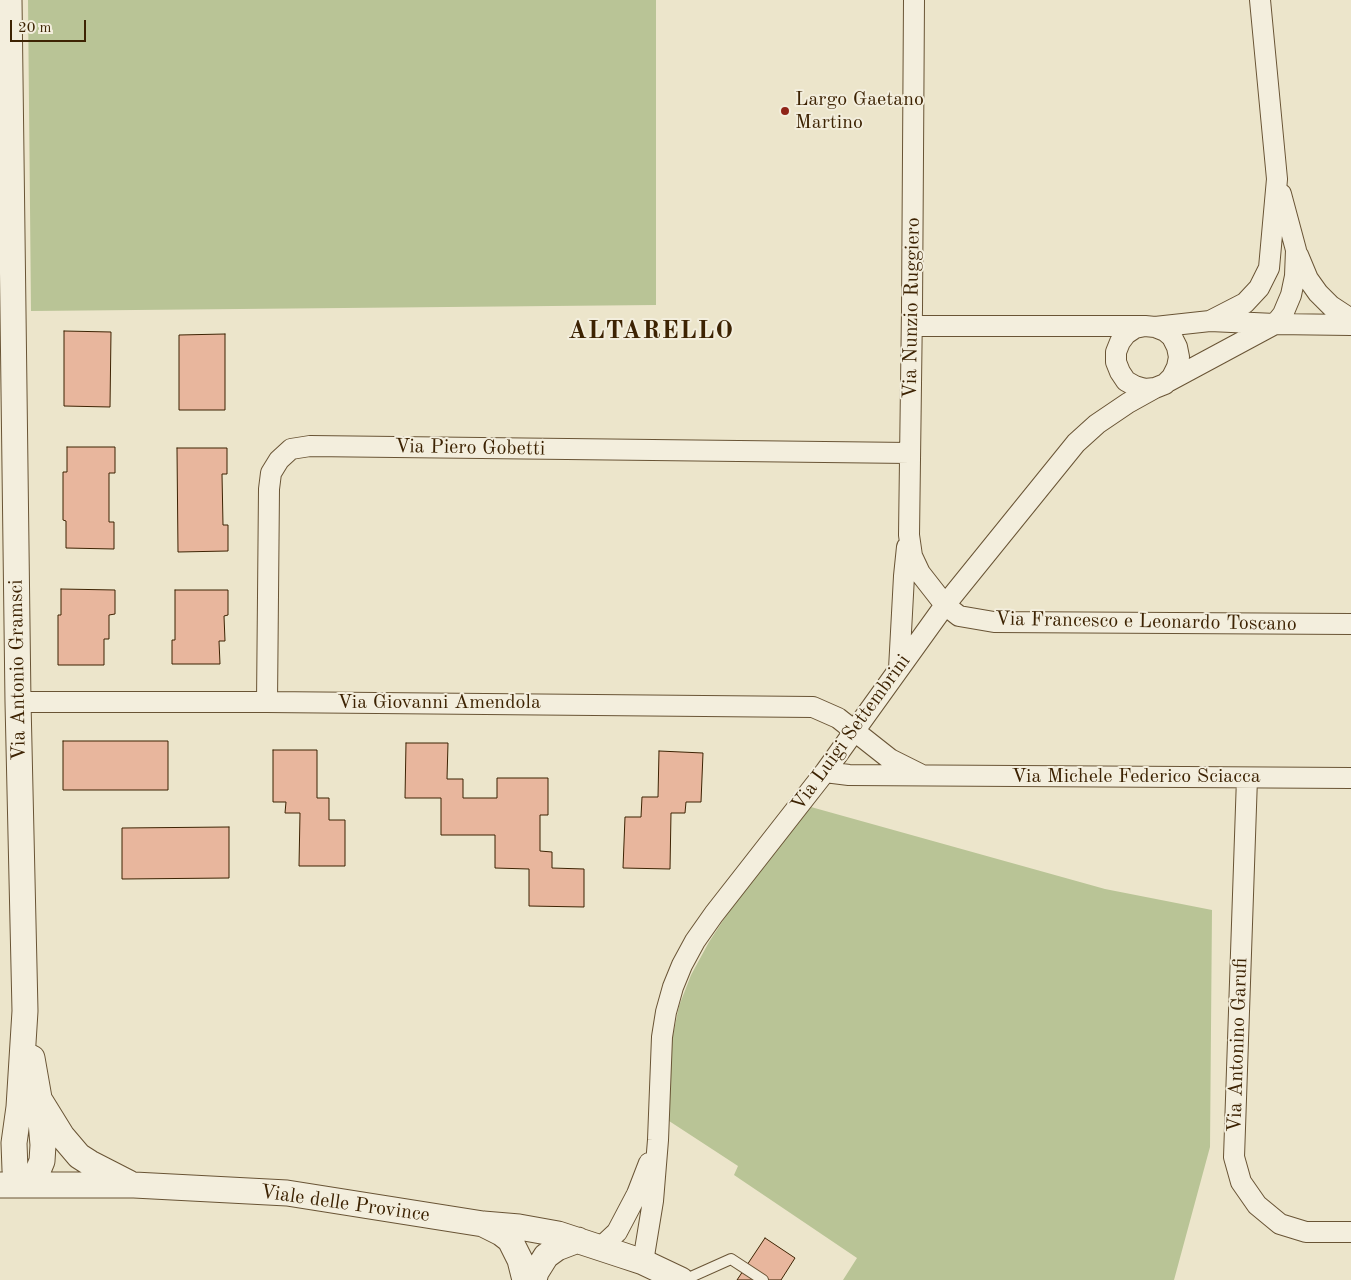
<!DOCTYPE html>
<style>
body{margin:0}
#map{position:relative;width:1351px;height:1280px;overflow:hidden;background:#ece5cb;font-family:"Old Standard TT",serif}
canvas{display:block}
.scale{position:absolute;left:10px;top:20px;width:76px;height:22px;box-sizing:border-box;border:2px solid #3d2303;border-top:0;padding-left:6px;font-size:15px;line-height:18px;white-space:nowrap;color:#3d2303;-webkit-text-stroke:4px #f3eedd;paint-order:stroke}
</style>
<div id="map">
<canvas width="1351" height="1280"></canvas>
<div class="scale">20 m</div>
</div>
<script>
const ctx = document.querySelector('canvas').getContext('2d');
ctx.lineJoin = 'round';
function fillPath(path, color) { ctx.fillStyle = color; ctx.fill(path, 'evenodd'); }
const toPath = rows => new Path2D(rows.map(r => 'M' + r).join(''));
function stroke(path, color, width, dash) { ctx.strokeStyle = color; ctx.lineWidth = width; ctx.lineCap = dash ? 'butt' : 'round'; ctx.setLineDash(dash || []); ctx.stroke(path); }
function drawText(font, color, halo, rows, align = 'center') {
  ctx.font = font + ' "Old Standard TT",serif'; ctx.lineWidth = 4; ctx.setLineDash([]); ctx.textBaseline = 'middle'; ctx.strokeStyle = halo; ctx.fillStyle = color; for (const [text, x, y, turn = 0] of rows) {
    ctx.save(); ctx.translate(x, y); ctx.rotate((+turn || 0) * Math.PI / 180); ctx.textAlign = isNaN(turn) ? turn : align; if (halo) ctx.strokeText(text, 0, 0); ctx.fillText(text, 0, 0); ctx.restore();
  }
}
const green = toPath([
 [28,0,656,0,656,305,31,311],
 [811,807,1105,889,1212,910,1210,1147,1174,1280,843,1280,857,1258,734,1175,738,1166,666,1119,672,1040,679,1006,691,975,709,942,733,905]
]);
const building = toPath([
 [64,331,111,332,110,407,64,406,64,331],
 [225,334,225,410,179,410,179,335,225,334],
 [67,447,115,447,115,473,109,473,109,522,114,522,114,549,66,548,66,521,63,520,63,472,67,472,67,447],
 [177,448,227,448,227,474,222,474,223,525,228,525,228,551,178,552,177,448],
 [61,589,115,590,115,614,109,615,109,639,104,639,104,665,58,665,58,615,61,615,61,589],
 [175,590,228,590,228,615,224,616,225,641,219,641,220,664,172,664,172,640,175,640,175,590],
 [63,741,168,741,168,790,63,790,63,741],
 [406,743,448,743,447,779,463,779,463,798,497,798,497,778,548,778,548,815,540,815,540,851,552,852,552,868,584,869,584,907,529,906,529,869,495,868,495,835,441,835,441,798,405,798,406,743],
 [273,750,317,750,317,798,329,798,329,820,345,820,345,866,299,866,300,813,285,813,286,802,273,802,273,750],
 [659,751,703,753,701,802,686,802,685,813,671,813,670,869,623,868,625,817,641,817,642,797,658,797,659,751],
 [229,827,229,878,122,879,122,828,229,827],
 [765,1238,795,1258,781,1280,737,1280,765,1238]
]);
const service = toPath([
 [684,1280,731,1259,763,1280]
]);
const minor = toPath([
 [914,0,912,309,909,535,912,556,920,573,945,605,959,616,994,622,1351,624],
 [1298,255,1308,279,1318,293,1331,306,1351,319],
 [1210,321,1245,303,1259,288,1269,268,1277,179,1260,0],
 [912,326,1145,326,1155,327,1165,331,1172,337,1177,347,1179,357,1177,367,1172,377,1165,384,1155,388,1145,389,1135,386,1126,381,1120,372,1116,362,1116,352,1120,342,1126,334,1135,328,1145,326],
 [1155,327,1210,321,1275,324,1351,325],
 [1169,381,1275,324,1283,314,1291,295,1295,276,1296,250,1281,194],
 [899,669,904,576,907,547],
 [18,702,267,702,813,707,838,718,890,759,922,775],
 [267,702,269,489,271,473,279,460,291,449,310,446,910,453],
 [825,772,849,775,1351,778],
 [1247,778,1234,1157,1241,1182,1257,1205,1280,1224,1306,1232,1351,1232],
 [601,1247,617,1232,637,1194,649,1163],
 [643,1262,653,1201,658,1140,662,1037,666,1012,673,987,682,965,695,941,714,914,825,772,945,605,1076,443,1097,424,1128,403,1155,388]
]);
const tertiary = toPath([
 [9,0,18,702,25,1011,19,1107,14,1143,15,1170,23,1185],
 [41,1102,62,1136,79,1156,90,1163,129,1183],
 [0,1185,134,1185,287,1193,483,1224,519,1227,558,1234,622,1255,643,1262,681,1280],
 [23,1185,37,1173,42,1161,43,1145,39,1098,32,1058],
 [485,1225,501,1233,510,1240,520,1260,525,1280],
 [534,1280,536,1272,546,1256,557,1248,578,1240]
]);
const markers = [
 [785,111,5,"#8f2418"]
];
const poiNames = [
 ["Largo Gaetano",795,100],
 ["Martino",795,123]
];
const streetNames = [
 ["Via Nunzio Ruggiero",912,308,-89],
 ["Via Piero Gobetti",470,448,1],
 ["Via Francesco e Leonardo Toscano",1146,622,1],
 ["Via Antonio Gramsci",18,670,-91],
 ["Via Giovanni Amendola",439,703],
 ["Via Luigi Settembrini",851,733,-54],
 ["Via Michele Federico Sciacca",1136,777],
 ["Via Antonino Garufi",1238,1045,-88],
 ["Viale delle Province",345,1204,8]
];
const districtNames = [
 ["ALTARELLO",651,331]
];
fillPath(green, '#b9c496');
fillPath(building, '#e8b69d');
stroke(building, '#3d2303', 1);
stroke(service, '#695435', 12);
stroke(minor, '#695435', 22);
stroke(tertiary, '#695435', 27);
stroke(service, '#f3eedd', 10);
stroke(minor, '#f3eedd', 20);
stroke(tertiary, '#f3eedd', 25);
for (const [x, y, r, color] of markers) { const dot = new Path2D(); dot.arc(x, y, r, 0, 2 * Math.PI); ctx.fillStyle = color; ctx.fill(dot); stroke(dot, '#f3eedd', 2); }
drawText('20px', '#3d2303', '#f3eedd', poiNames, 'left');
drawText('20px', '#3d2303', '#f3eedd', streetNames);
ctx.letterSpacing = '1px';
drawText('bold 25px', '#3d2303', '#f3eedd', districtNames);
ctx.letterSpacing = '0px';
</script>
